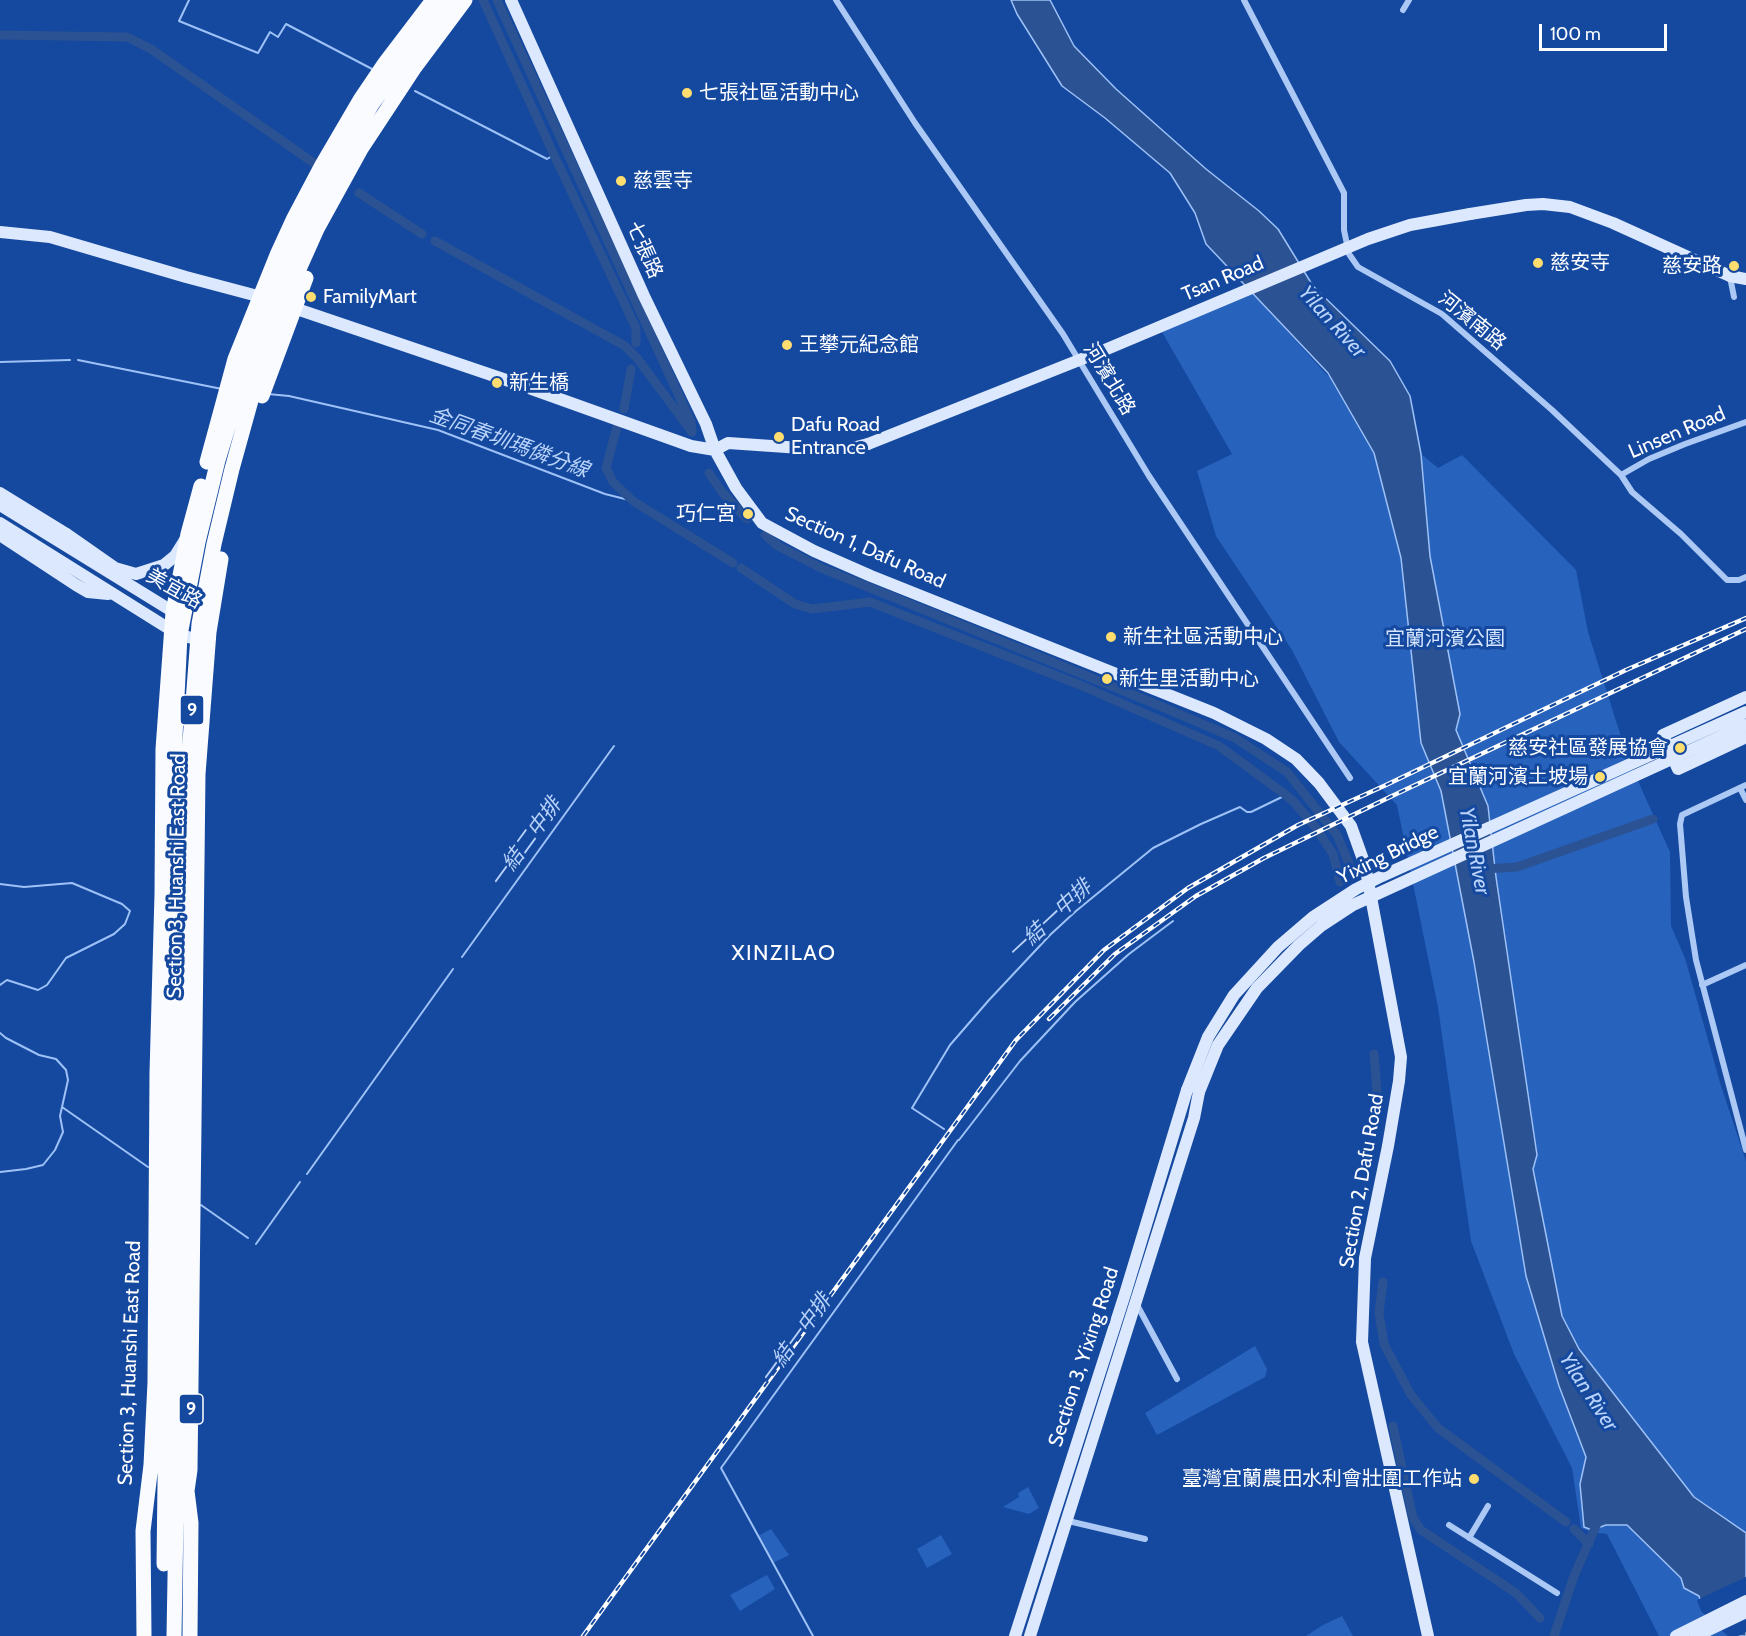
<!DOCTYPE html>
<meta charset="utf-8">
<style>
body{margin:0}
#map{position:relative;width:1746px;height:1636px;overflow:hidden;background:#14499f;font-family:Cabin,sans-serif}
canvas{display:block}
.scale{position:absolute;left:1539px;top:24px;width:128px;height:27px;box-sizing:border-box;border:3px solid #fff;border-top:0;padding-left:8px;font-size:18px;line-height:21px;white-space:nowrap;color:#fff;-webkit-text-stroke:4px #14499f;paint-order:stroke}
</style>
<div id="map">
<canvas width="1746" height="1636"></canvas>
<div class="scale">100 m</div>
</div>
<script>
const ctx = document.querySelector('canvas').getContext('2d');
ctx.lineJoin = 'round';
function fillPath(path, color) { ctx.fillStyle = color; ctx.fill(path, 'evenodd'); }
const toPath = rows => new Path2D(rows.map(r => 'M' + r).join(''));
function stroke(path, color, width, dash) { ctx.strokeStyle = color; ctx.lineWidth = width; ctx.lineCap = dash ? 'butt' : 'round'; ctx.setLineDash(dash || []); ctx.stroke(path); }
function drawText(font, color, halo, rows, align = 'center') {
  ctx.font = font + ' Cabin,"Noto Sans TC",sans-serif'; ctx.lineWidth = 6; ctx.setLineDash([]); ctx.textBaseline = 'middle'; ctx.strokeStyle = halo; ctx.fillStyle = color; for (const [text, x, y, turn = 0] of rows) {
    ctx.save(); ctx.translate(x, y); ctx.rotate((+turn || 0) * Math.PI / 180); ctx.textAlign = isNaN(turn) ? turn : align; if (halo) ctx.strokeText(text, 0, 0); ctx.fillText(text, 0, 0); ctx.restore();
  }
}
const green = toPath([
 [1250,290,1325,373,1438,468,1462,455,1576,570,1588,632,1628,759,1670,852,1671,926,1685,958,1721,1086,1746,1161,1746,1636,1659,1636,1607,1534,1591,1532,1581,1528,1572,1468,1514,1354,1471,1241,1438,1007,1397,805,1339,742,1292,650,1216,536,1197,471,1232,454,1162,332],
 [1255,1346,1267,1369,1265,1377,1157,1435,1145,1413],
 [1028,1487,1039,1508,1029,1514,1003,1507,1019,1497,1018,1493],
 [771,1529,789,1555,773,1563,758,1536],
 [941,1535,952,1554,927,1568,917,1549],
 [767,1575,775,1589,740,1611,730,1595],
 [1342,1616,1353,1636,1306,1636,1323,1625]
]);
const water = toPath([
 [1011,0,1050,0,1074,46,1116,89,1206,169,1259,211,1278,229,1313,286,1390,361,1410,396,1421,454,1430,556,1460,714,1456,730,1488,806,1496,877,1537,1155,1533,1169,1562,1316,1579,1349,1694,1497,1746,1533,1746,1636,1732,1636,1703,1609,1699,1596,1684,1588,1681,1578,1627,1525,1606,1525,1592,1530,1584,1527,1580,1484,1586,1457,1559,1386,1526,1276,1474,962,1441,791,1421,743,1401,558,1374,453,1328,373,1206,244,1195,213,1170,173,1105,118,1062,86,1017,14,1011,0]
]);
const pier = toPath([
 [1746,1577,1746,1632,1738,1636,1728,1636,1701,1611,1697,1600]
]);
const stream = toPath([
 [189,0,179,21,258,53,270,32,278,37,286,24,374,70],
 [415,91,547,159,554,155],
 [78,360,222,389],
 [0,362,70,360],
 [268,394,289,396,438,430,605,494,633,501],
 [0,884,24,887,72,883,122,904,130,911,125,924,114,934,66,958,47,985,38,990,7,980,0,985],
 [462,957,614,746],
 [0,1033,6,1038,39,1055,56,1059,66,1070,68,1080,60,1116,63,1132,55,1150,43,1165,26,1169,0,1172],
 [62,1107,148,1167],
 [944,1129,912,1108,950,1045,989,1000,1050,935,1076,911,1153,848,1201,824,1240,807,1247,812,1251,812,1286,795],
 [959,1140,1020,1061,1075,1002,1129,954,1173,921],
 [307,1174,453,969],
 [201,1205,248,1238],
 [256,1244,300,1182],
 [813,1636,721,1468,958,1140]
]);
const canal = toPath([
 [483,0,554,155,636,328,636,343],
 [497,0,691,422,692,432],
 [0,35,127,37,151,49,318,166],
 [359,193,422,234],
 [435,241,625,346,637,358,692,432],
 [624,409,631,369],
 [617,427,606,468,613,482,633,501,733,563],
 [709,473,722,492,747,519],
 [765,535,778,546,821,568,1153,703,1235,738,1287,772,1337,835,1352,871],
 [741,568,795,604,812,609,870,602,1080,685,1219,746,1286,795,1294,802,1316,828,1333,854,1340,882],
 [1484,869,1517,867,1653,819],
 [1374,1054,1378,1104],
 [1383,1282,1379,1313,1384,1344,1411,1395,1438,1428,1566,1522],
 [1393,1426,1413,1518,1421,1530,1516,1593,1540,1618],
 [1574,1529,1589,1544],
 [1554,1636,1574,1576,1599,1519]
]);
const street = toPath([
 [836,0,915,123,1063,334,1149,476,1350,778],
 [1244,0,1344,193,1344,230,1349,254,1358,267,1442,314,1552,410,1621,475,1632,492,1681,534,1727,580,1739,580,1746,577],
 [1403,10,1409,0],
 [1730,277,1734,297],
 [1621,475,1649,459,1685,444,1746,422],
 [1746,785,1682,815,1680,824,1686,897,1696,960,1746,1150],
 [1740,788,1746,800],
 [1702,985,1746,965],
 [1136,1303,1177,1379],
 [1064,1520,1145,1539],
 [1449,1525,1557,1593],
 [1469,1538,1488,1506]
]);
const secondary = toPath([
 [511,0,644,296,706,424,715,450,736,488,762,523,814,551,871,576,1214,713,1266,739,1296,759,1319,783,1351,826,1365,865,1401,1057,1399,1081,1388,1146,1365,1258,1362,1342,1428,1636],
 [1470,214,1526,205,1543,204,1570,207,1613,223,1730,276,1746,279],
 [0,232,50,237,186,277,269,299],
 [288,306,515,383,691,446,715,450],
 [715,450,728,443,830,450,848,449,868,444],
 [0,493,65,533,115,568,136,574,164,565,175,556,185,540],
 [0,505,180,616],
 [0,523,171,630,180,635,196,639,204,635],
 [0,535,76,585,88,592,108,594],
 [1746,697,1663,735,1678,769,1746,737],
 [1015,1636,1125,1294,1187,1090],
 [1030,1636,1194,1118,1199,1092],
 [1676,1636,1746,1601],
 [1696,1636,1746,1612]
]);
const primary = toPath([
 [262,396,306,278],
 [207,462,235,359,277,255,294,218,322,165,360,100,385,63,433,0],
 [164,1564,174,758,180,635,198,542,218,460,248,361,270,300,318,199,372,104,448,0],
 [144,1636,143,1531,151,1465,155,1382,157,1073,162,894,163,749,173,612,188,534,201,486],
 [174,1636,179,1345,179,1215,183,1095,188,767,199,624,214,544,232,469,260,368,283,305,317,229,361,149,415,67,465,0],
 [190,1636,191,1523,187,1491,190,1470,198,774,209,632,221,559]
]);
const rail = toPath([
 [1049,1019,1115,954,1196,896,1264,858,1392,796,1746,629],
 [583,1636,1016,1040,1104,950,1188,888,1298,825,1386,785,1626,670,1746,618]
]);
const secondaryBridge = toPath([
 [868,444,1107,349,1368,239,1410,225,1470,214],
 [1187,1090,1208,1037,1234,995,1278,947,1313,917,1356,889,1382,876,1746,712],
 [1199,1092,1218,1045,1257,988,1299,945,1321,926,1353,905,1746,725]
]);
const markers = [
 [687,93,6,"#ffde6f"],
 [621,181,6,"#ffde6f"],
 [1538,263,6,"#ffde6f"],
 [1734,266,6,"#ffde6f"],
 [311,297,6,"#ffde6f"],
 [787,345,6,"#ffde6f"],
 [497,383,6,"#ffde6f"],
 [779,437,6,"#ffde6f"],
 [748,514,6,"#ffde6f"],
 [1111,637,6,"#ffde6f"],
 [1107,679,6,"#ffde6f"],
 [1680,748,6,"#ffde6f"],
 [1600,777,6,"#ffde6f"],
 [1474,1479,6,"#ffde6f"]
];
const shields = [
 [192,710,24],
 [191,1409,24]
];
const shieldNames = [
 ["9",192,710],
 ["9",191,1409]
];
const poiNames = [
 ["七張社區活動中心",699,93],
 ["慈雲寺",633,181],
 ["慈安寺",1550,263],
 ["慈安路",1722,266,"right"],
 ["FamilyMart",323,297],
 ["王攀元紀念館",799,345],
 ["新生橋",509,383],
 ["Dafu Road",791,425],
 ["Entrance",791,448],
 ["巧仁宮",736,514,"right"],
 ["新生社區活動中心",1123,637],
 ["新生里活動中心",1119,679],
 ["慈安社區發展協會",1668,748,"right"],
 ["宜蘭河濱土坡場",1588,777,"right"],
 ["臺灣宜蘭農田水利會壯圍工作站",1462,1479,"right"]
];
const streetNames = [
 ["七張路",644,250,66],
 ["Tsan Road",1223,279,-23],
 ["河濱南路",1472,321,39],
 ["河濱北路",1109,379,59],
 ["Linsen Road",1677,433,-23],
 ["Section 1, Dafu Road",865,548,24],
 ["美宜路",174,589,29],
 ["Yixing Bridge",1388,855,-26],
 ["Section 3, Huanshi East Road",177,876,-89],
 ["Section 2, Dafu Road",1362,1181,-80],
 ["Section 3, Yixing Road",1084,1357,-72],
 ["Section 3, Huanshi East Road",130,1363,-88]
];
const parkNames = [
 ["宜蘭河濱公園",1445,639]
];
const waterNames = [
 ["Yilan River",1332,322,48],
 ["金同春圳瑪僯分線",509,443,20],
 ["一結二中排",526,843,-54],
 ["Yilan River",1474,851,79],
 ["一結一中排",1050,920,-43],
 ["一結一中排",796,1339,-54],
 ["Yilan River",1588,1392,57]
];
const quarterNames = [
 ["XINZILAO",784,954]
];
fillPath(green, '#2762bd');
fillPath(water, '#2b5293');
stroke(water, '#9ec2f7', 1.5);
fillPath(pier, '#14499f');
stroke(stream, '#9ec2f7', 2);
stroke(canal, '#2b5293', 9);
stroke(street, '#acc8f4', 6);
stroke(secondary, '#dce8fd', 12);
stroke(primary, '#f9fbff', 15);
stroke(rail, '#fff', 4.5);
stroke(rail, '#14499f', 2, [7]);
stroke(secondaryBridge, '#dce8fd', 12);
for (const [x, y, r, color] of markers) { const dot = new Path2D(); dot.arc(x, y, r, 0, 2 * Math.PI); ctx.fillStyle = color; ctx.fill(dot); stroke(dot, '#14499f', 2); }
for (const [x, y, w] of shields) { const box = new Path2D(); box.roundRect(x - w / 2, y - 15, w, 30, 4.5); ctx.fillStyle = '#14499f'; ctx.fill(box); stroke(box, '#fff', 1.5); }
drawText('bold 18px', '#fff', null, shieldNames);
drawText('20px', '#fff', '#14499f', poiNames, 'left');
drawText('20px', '#fff', '#14499f', streetNames);
drawText('20px', '#d4e5fd', '#14499f', parkNames);
drawText('italic 21px', '#b9d3fa', '#14499f', waterNames);
ctx.letterSpacing = '1.5px';
drawText('22px', '#fff', '#14499f', quarterNames);
ctx.letterSpacing = '0px';
</script>
